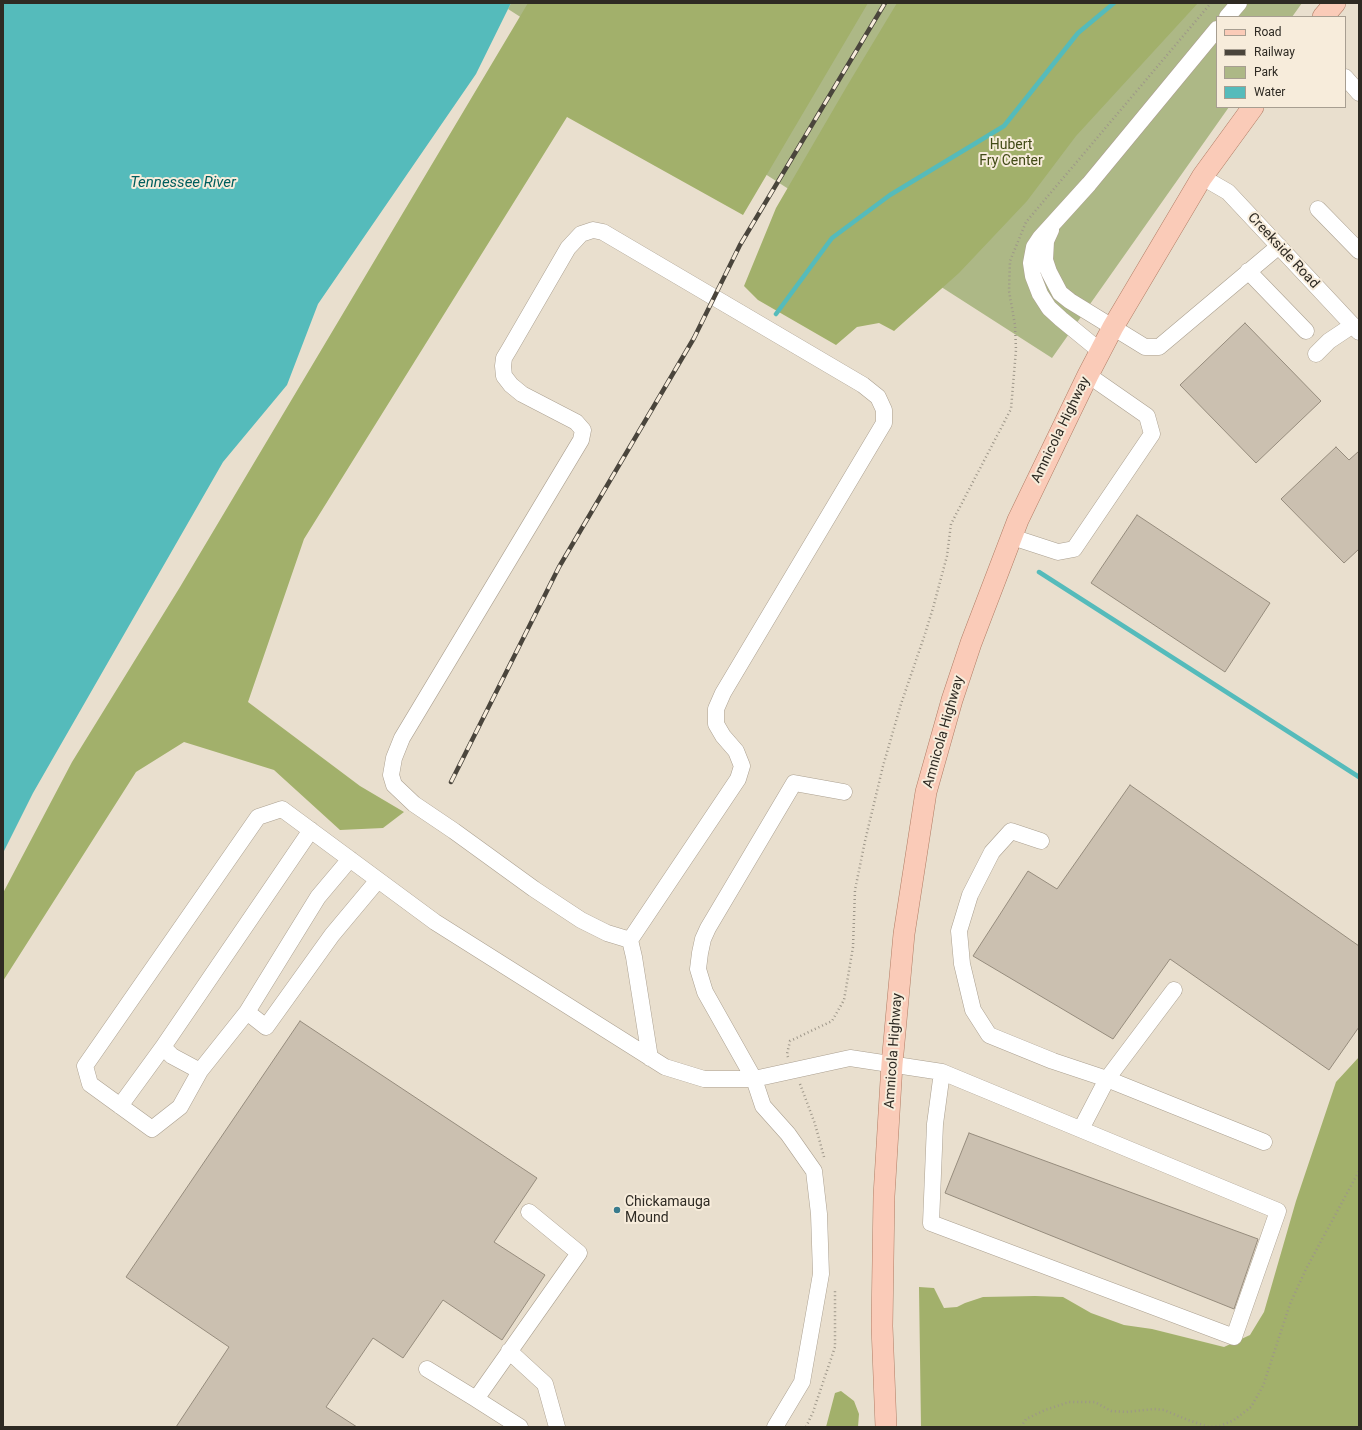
<!DOCTYPE html>
<style>
body{margin:0}
#map{position:relative;width:1362px;height:1430px;overflow:hidden;background:#e9dfce;font-family:Roboto,sans-serif}
canvas{display:block}
.frame{position:absolute;inset:0;border:4px solid #2e2a23;pointer-events:none}
.legend{position:absolute;left:1216px;top:16px;width:130px;height:92px;box-sizing:border-box;background:#f7ecdb;border:1px solid #a79e91;margin:0;padding:5px 7px;list-style:none;font-size:12px;color:#2e2a23}
.legend li{display:flex;align-items:center;gap:8px;height:20px}
.legend b{width:20px;border:1px solid #a79e91}
</style>
<div id="map">
<canvas width="1362" height="1430"></canvas>
<div class="frame"></div>
<ul class="legend">
<li><b style="height:5px;background:#facbb8"></b>Road</li>
<li><b style="height:5px;background:#4a453c"></b>Railway</li>
<li><b style="height:11px;background:#adb886"></b>Park</li>
<li><b style="height:11px;background:#5bb"></b>Water</li>
</ul>
</div>
<script>
const ctx = document.querySelector('canvas').getContext('2d');
ctx.lineJoin = 'round';
function fillPath(path, color) { ctx.fillStyle = color; ctx.fill(path, 'evenodd'); }
const toPath = rows => new Path2D(rows.map(r => 'M' + r).join(''));
function stroke(path, color, width, dash) { ctx.strokeStyle = color; ctx.lineWidth = width; ctx.lineCap = dash ? 'butt' : 'round'; ctx.setLineDash(dash || []); ctx.stroke(path); }
function drawText(font, color, halo, rows, align = 'center') {
  ctx.font = font + ' Roboto,sans-serif'; ctx.lineWidth = 4; ctx.setLineDash([]); ctx.textBaseline = 'middle'; ctx.strokeStyle = halo; ctx.fillStyle = color; for (const [text, x, y, turn = 0] of rows) {
    ctx.save(); ctx.translate(x, y); ctx.rotate((+turn || 0) * Math.PI / 180); ctx.textAlign = isNaN(turn) ? turn : align; if (halo) ctx.strokeText(text, 0, 0); ctx.fillText(text, 0, 0); ctx.restore();
  }
}
const green = toPath([
 [511,3,1302,3,1292,17,1217,17,1217,107,1229,107,1052,358,508,9]
]);
const forest = toPath([
 [528,3,868,3,743,215,567,117,304,539,248,702,360,786,404,812,383,828,340,830,274,770,184,742,136,772,3,981,3,893,72,762,180,587],
 [897,3,1198,3,1076,136,1027,201,959,273,894,331,879,323,857,327,836,345,758,300,744,286,776,208,847,86],
 [1359,1057,1359,1427,921,1427,919,1287,934,1288,944,1308,957,1307,965,1303,983,1297,1035,1296,1063,1297,1091,1313,1124,1325,1152,1329,1224,1347,1250,1335,1264,1312,1296,1201,1336,1082],
 [841,1391,854,1401,859,1414,858,1427,826,1427,835,1393]
]);
const water = toPath([
 [3,3,511,3,476,74,318,304,287,385,223,462,33,793,3,853]
]);
const stream = toPath([
 [776,314,832,238,890,195,1004,126,1078,33,1114,3],
 [1039,572,1359,777]
]);
const building = toPath([
 [1245,323,1321,401,1256,463,1180,385,1245,323],
 [1336,447,1349,460,1359,451,1359,549,1344,563,1281,499,1336,447],
 [1137,515,1270,603,1225,672,1091,583,1137,515],
 [1130,785,1359,946,1359,1027,1329,1070,1170,959,1113,1039,973,956,1028,871,1057,889,1130,785],
 [300,1021,537,1178,494,1242,545,1275,502,1340,443,1300,403,1358,373,1338,326,1407,357,1427,176,1427,229,1347,126,1277,300,1021],
 [969,1133,1258,1239,1234,1309,945,1193,969,1133]
]);
const path = toPath([
 [788,1057,787,1054,790,1041,832,1021,844,1000,853,947,855,890,865,841,883,766,901,704,925,634,933,608,947,556,951,524,1011,409,1016,350,1015,325,1009,291,1010,261,1026,222,1211,3],
 [800,1084,815,1124,824,1157],
 [806,1427,813,1412,835,1347,835,1291],
 [1021,1427,1026,1419,1045,1410,1069,1402,1095,1402,1111,1411,1126,1412,1154,1409,1164,1410,1188,1420,1209,1427,1220,1426,1234,1420,1251,1407,1263,1386,1290,1304,1306,1269,1359,1171]
]);
const minor = toPath([
 [1227,17,1239,3],
 [1345,77,1359,93],
 [1202,177,1228,192,1359,332],
 [1318,209,1359,251],
 [1051,230,1046,241,1045,260,1049,272,1060,293,1070,301,1145,347,1159,347,1279,246],
 [1248,271,1306,331],
 [1100,351,1061,319,1049,308,1040,294,1033,276,1031,263,1034,247,1040,238,1089,184,1217,29],
 [1316,354,1329,341,1353,325],
 [1012,537,1058,552,1074,549,1152,434,1147,416,1088,375],
 [311,830,163,1047,172,1056,200,1071,247,1012,266,1027,332,935,378,880],
 [1041,841,1011,831,992,852,970,895,959,931,962,964,973,1010,989,1035,1053,1061,1107,1079,1264,1142],
 [630,940,607,933,581,920,534,889,454,831,414,804,394,785,391,775,394,758,402,738,581,440,583,430,576,422,522,394,511,385,504,376,503,366,504,358,510,348,568,248,581,234,593,230,603,232,863,385,878,397,884,410,884,423,723,693,716,709,716,724,723,736,736,751,742,766,738,779,630,940,634,957,650,1058],
 [247,1012,318,897,350,859],
 [200,1071,180,1107,152,1129,90,1084,85,1066,258,817,282,809,435,922,665,1067,704,1079,754,1079,850,1058,942,1072,1278,1211,1234,1337,931,1223,935,1124,942,1072],
 [120,1106,163,1047],
 [1081,1129,1107,1079,1174,990],
 [509,1351,545,1384,557,1427],
 [427,1369,476,1399],
 [520,1427,476,1399,579,1253,529,1212],
 [775,1427,802,1382,821,1274,819,1214,814,1171,788,1134,763,1106,754,1079,705,992,698,969,700,953,703,939,708,928,794,783,844,792]
]);
const major = toPath([
 [1323,17,1335,3],
 [886,1427,882,1326,884,1196,892,1064,904,934,926,792,952,700,971,643,1018,520,1088,375,1113,327,1202,177,1253,107]
]);
const rail = toPath([
 [451,782,559,567,694,338,740,245,885,3]
]);
const markers = [
 [617,1210,4,"#397b8d"]
];
const parkNames = [
 ["Hubert",1011,145],
 ["Fry Center",1011,161]
];
const streetNames = [
 ["Creekside Road",1283,251,47],
 ["Amnicola Highway",1061,430,-64],
 ["Amnicola Highway",944,732,-74],
 ["Amnicola Highway",894,1051,-86]
];
const poiNames = [
 ["Chickamauga",625,1202],
 ["Mound",625,1218]
];
const waterNames = [
 ["Tennessee River",183,183]
];
fillPath(green, '#adb886');
fillPath(forest, '#a2b06b');
fillPath(water, '#5bb');
stroke(stream, '#5bb', 4.5);
fillPath(building, '#cbc0b0');
stroke(building, '#968c7d', 1);
stroke(minor, '#aba090', 17);
stroke(major, '#b17d65', 22);
stroke(path, '#9d9689', 2.5, [1, 3]);
stroke(minor, '#fff', 16);
stroke(major, '#facbb8', 21);
stroke(rail, '#4a453c', 4.5);
stroke(rail, '#f7ecdb', 3, [9]);
for (const [x, y, r, color] of markers) { const dot = new Path2D(); dot.arc(x, y, r, 0, 2 * Math.PI); ctx.fillStyle = color; ctx.fill(dot); stroke(dot, '#f7ecdb', 1.5); }
drawText('14px', '#424b17', '#f7ecdb', parkNames);
drawText('14px', '#2e2a23', '#f7ecdb', streetNames);
drawText('14px', '#2e2a23', '#f7ecdb', poiNames, 'left');
drawText('italic 15px', '#005e5e', '#f7ecdb', waterNames);
</script>
